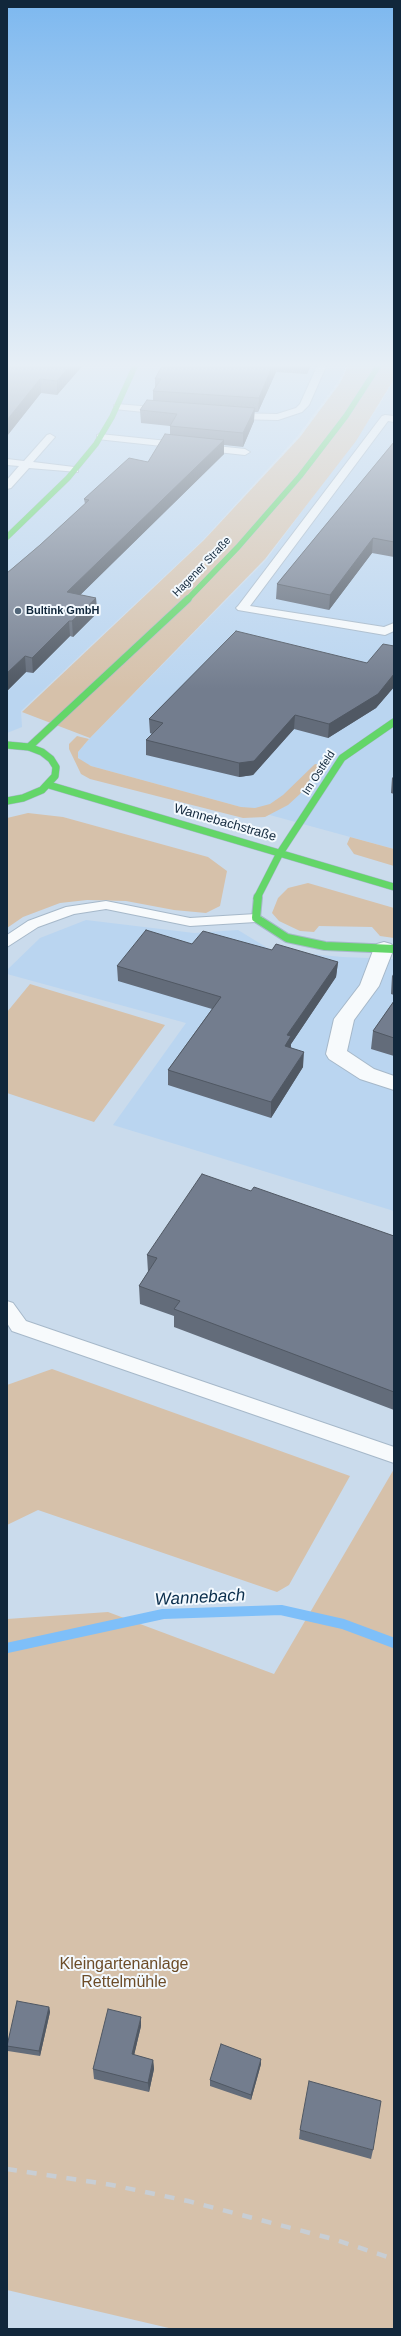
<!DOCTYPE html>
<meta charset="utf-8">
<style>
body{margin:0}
#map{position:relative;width:401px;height:2336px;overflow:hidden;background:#cadbec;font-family:Arial,sans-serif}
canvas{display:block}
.frame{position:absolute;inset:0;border:8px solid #11273b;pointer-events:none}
</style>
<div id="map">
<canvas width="401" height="2336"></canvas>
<div class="frame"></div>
</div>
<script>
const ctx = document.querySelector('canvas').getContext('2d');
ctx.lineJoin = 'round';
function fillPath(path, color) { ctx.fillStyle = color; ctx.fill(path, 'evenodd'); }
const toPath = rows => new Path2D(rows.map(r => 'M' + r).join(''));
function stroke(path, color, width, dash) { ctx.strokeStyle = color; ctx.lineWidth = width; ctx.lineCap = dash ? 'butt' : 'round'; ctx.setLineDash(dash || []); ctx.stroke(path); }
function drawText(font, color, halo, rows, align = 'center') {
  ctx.font = font + ' Arial,sans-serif'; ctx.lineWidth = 4; ctx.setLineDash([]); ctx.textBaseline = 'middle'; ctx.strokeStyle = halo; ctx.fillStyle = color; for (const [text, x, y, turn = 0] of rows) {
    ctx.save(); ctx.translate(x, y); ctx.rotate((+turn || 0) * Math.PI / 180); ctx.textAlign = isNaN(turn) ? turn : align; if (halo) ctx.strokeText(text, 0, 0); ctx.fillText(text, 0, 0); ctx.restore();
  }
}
const built = toPath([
 [7,362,349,362,338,382,297,437,203,540,21,711,22,727,7,733],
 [394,379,394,849,91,766,82,762,78,757,78,752,90,738,266,560,379,406],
 [86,920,194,933,238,930,271,950,342,957,394,959,394,1211,113,1125,186,1023,7,974,7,970,40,938]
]);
const green = toPath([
 [350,362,394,362,394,379,356,441,265,559,90,738,22,712,204,540,300,437,340,383],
 [77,736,89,739,78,752,78,758,91,766,241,807,255,808,270,804,283,795,315,764,320,765,300,794,288,805,265,817,243,818,90,779,81,774,69,749,69,744],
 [28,813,63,817,208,857,227,871,220,906,206,913,174,910,126,901,87,900,60,903,23,917,7,928,7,818],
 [350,837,394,849,394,866,354,854,347,844],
 [308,883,394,908,394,938,380,936,372,927,319,926,314,932,300,931,279,921,272,913,278,898,288,888],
 [30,984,165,1025,94,1122,7,1093,7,1012],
 [52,1369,350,1476,289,1585,277,1592,38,1510,7,1525,7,1385],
 [394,1469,394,2329,173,2329,7,2290,7,1619,108,1612,274,1674]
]);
const stream = toPath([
 [7,1648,163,1614,281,1610,343,1624,394,1643]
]);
const lane = toPath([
 [319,362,328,362,309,405,302,412,278,420,231,419,226,416,231,413,277,414,296,408,300,404,319,362],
 [117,404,164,408,169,411,164,414,114,409,114,405,117,404],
 [385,415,394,416,394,422,388,421,250,606,384,627,394,623,394,631,385,635,238,610,236,608,238,606,382,416,385,415],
 [50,434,55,437,33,462,74,467,78,468,78,472,29,468,11,488,7,489,7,480,19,466,7,465,7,459,24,461,47,435,50,434],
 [100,434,245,449,250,452,245,455,97,439,97,435,100,434],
 [106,901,190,918,256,914,263,918,256,922,190,926,106,909,74,914,38,927,7,947,7,935,28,921,66,907,106,901],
 [7,1301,13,1303,26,1321,394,1447,394,1463,12,1331,7,1323,7,1301]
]);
const street = toPath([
 [384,942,391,944,394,948,379,986,354,1020,347,1051,374,1069,394,1076,394,1090,360,1079,329,1059,326,1054,334,1019,360,985,374,948,377,944,384,942]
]);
const fastFar2 = toPath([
 [7,537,68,478,96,444,112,417,137,362],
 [187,600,238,547,300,476,346,416,381,362]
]);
const fastFar1 = toPath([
 [7,745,29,747,42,752,51,759,56,767,55,776,42,790,23,798,7,801],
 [29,747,188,599],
 [49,785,394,887],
 [257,898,280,853,342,758,394,722]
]);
const fast = toPath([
 [258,897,256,918,287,938,325,946,394,949]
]);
const rail = toPath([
 [7,2169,112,2185,188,2201,333,2239,394,2259]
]);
const wall = toPath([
 [7,362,85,362,57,395,41,393,7,436],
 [164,362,312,362,307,374,276,372,258,412,254,412,254,421,243,447,224,445,224,454,80,595,96,598,97,613,73,637,70,636,33,673,26,672,7,691,7,573,40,545,85,504,84,499,148,462,170,434,170,426,141,423,140,410,153,401,153,391,155,388,155,379],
 [394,442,394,557,372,553,329,610,276,599,277,584],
 [394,646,394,687,376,708,328,738,294,729,253,775,239,777,146,755,146,740,152,734,150,733,149,719,367,663],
 [394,776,394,794,391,793,392,778],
 [192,944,272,950,338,962,336,977,291,1044,291,1047,303,1067,271,1118,168,1085,168,1070,212,1009,118,981,117,966],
 [394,973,394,995,391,994,392,976],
 [394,1001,394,1056,371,1049,373,1031],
 [251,1191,394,1236,394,1410,174,1327,174,1316,140,1304,139,1286,148,1272,147,1255],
 [49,2007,50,2012,40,2056,8,2051,7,2046],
 [141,2026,134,2055,153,2060,154,2069,149,2092,94,2079,93,2069],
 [261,2064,251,2100,210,2086,210,2080],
 [300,2130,373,2150,371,2159,299,2139]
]);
const shadedWall = toPath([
 [73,362,86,362,57,395,57,381],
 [274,362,276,362,276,372,258,412,259,398],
 [307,362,312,362,307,374],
 [40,379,41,393,7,436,7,420],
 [255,408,254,421,243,447,243,433],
 [224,440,224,454,68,607,67,592],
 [7,455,8,470,7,472],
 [373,538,372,553,329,610,330,595],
 [96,598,97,613,73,637,72,621],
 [69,621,70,636,33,673,32,658],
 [25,656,26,672,7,691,7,673],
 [394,674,394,687,376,708,328,738,329,724],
 [295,715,294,729,253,775,239,777,239,763],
 [338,962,336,977,291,1044,290,1051,285,1046,287,1035],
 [304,1052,303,1067,271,1118,271,1102],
 [49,2007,50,2012,40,2056,39,2051],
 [141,2017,141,2026,132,2064,132,2054],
 [261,2059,261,2064,251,2100,251,2095],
 [153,2060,154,2069,149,2092,148,2083]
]);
const building = toPath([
 [7,362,73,362,57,381,40,379,7,420,7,362],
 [164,362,274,362,259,398,153,391,161,379,155,379,164,362],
 [147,400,255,408,243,433,170,426,177,414,140,410,147,400],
 [165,434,224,440,67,592,96,598,72,621,69,621,32,658,25,656,7,673,7,573,40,545,89,500,84,499,129,458,148,462,165,434],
 [394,442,394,542,373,538,330,595,277,584,394,442],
 [236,631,367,663,383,644,394,646,394,674,378,694,329,724,295,715,254,761,239,763,146,740,163,723,149,719,236,631],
 [146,930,192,944,203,931,272,950,276,944,338,962,287,1035,291,1036,285,1046,304,1052,271,1102,168,1070,221,997,117,966,146,930],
 [394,1001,394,1038,373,1031,394,1001],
 [202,1174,251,1191,254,1187,394,1236,394,1392,174,1309,180,1301,139,1286,157,1258,147,1255,202,1174],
 [17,2001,49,2007,39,2051,7,2046,17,2001],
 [108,2009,141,2017,132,2054,153,2060,148,2083,93,2069,108,2009],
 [221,2044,261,2059,251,2095,210,2080,221,2044],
 [309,2081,381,2101,373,2150,300,2130,309,2081]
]);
const markers = [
 [18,611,4,"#526679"]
];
const farStreetnames = [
 ["Hagener Straße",202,567,-46],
 ["Im Ostfeld",319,773,-57]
];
const farPoinames = [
 ["Bultink GmbH",26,611]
];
const streetNames = [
 ["Wannebachstraße",225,823,16]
];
const nearParknames = [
 ["Kleingartenanlage",124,1965],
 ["Rettelmühle",124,1983]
];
const nearWaternames = [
 ["Wannebach",200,1598,-3]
];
fillPath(built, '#bad5f0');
fillPath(green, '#d6c1aa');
stroke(stream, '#7ebff9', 10);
stroke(lane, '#a6b8c9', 2);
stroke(street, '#a6b8c9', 2);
stroke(fastFar2, '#a6b8c9', 6);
stroke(fastFar1, '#a6b8c9', 8);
stroke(fast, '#a6b8c9', 10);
fillPath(lane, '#f7fafc');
fillPath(street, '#f7fafc');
stroke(fastFar2, '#63d668', 5.5);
stroke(fastFar1, '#63d668', 7);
stroke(fast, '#63d668', 8);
stroke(rail, '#c8ced4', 4.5, [10, 10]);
fillPath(wall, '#636c7a');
fillPath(shadedWall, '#505863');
fillPath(building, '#737d8e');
stroke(building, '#505863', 1);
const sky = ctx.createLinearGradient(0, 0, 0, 689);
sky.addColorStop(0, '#7db8ef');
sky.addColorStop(0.53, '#e7eff6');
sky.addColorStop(1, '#e7eff600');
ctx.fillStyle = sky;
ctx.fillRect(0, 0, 401, 689);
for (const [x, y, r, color] of markers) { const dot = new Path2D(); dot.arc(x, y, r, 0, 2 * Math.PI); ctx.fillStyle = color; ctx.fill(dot); stroke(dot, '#f3f9fe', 1.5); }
drawText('11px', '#11273b', '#f3f9fe', farStreetnames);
drawText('bold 11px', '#11273b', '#f3f9fe', farPoinames, 'left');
drawText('13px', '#11273b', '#f3f9fe', streetNames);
drawText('16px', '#6c4c28', '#f3f9fe', nearParknames);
drawText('italic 17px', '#0a2e4c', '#f3f9fe', nearWaternames);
</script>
